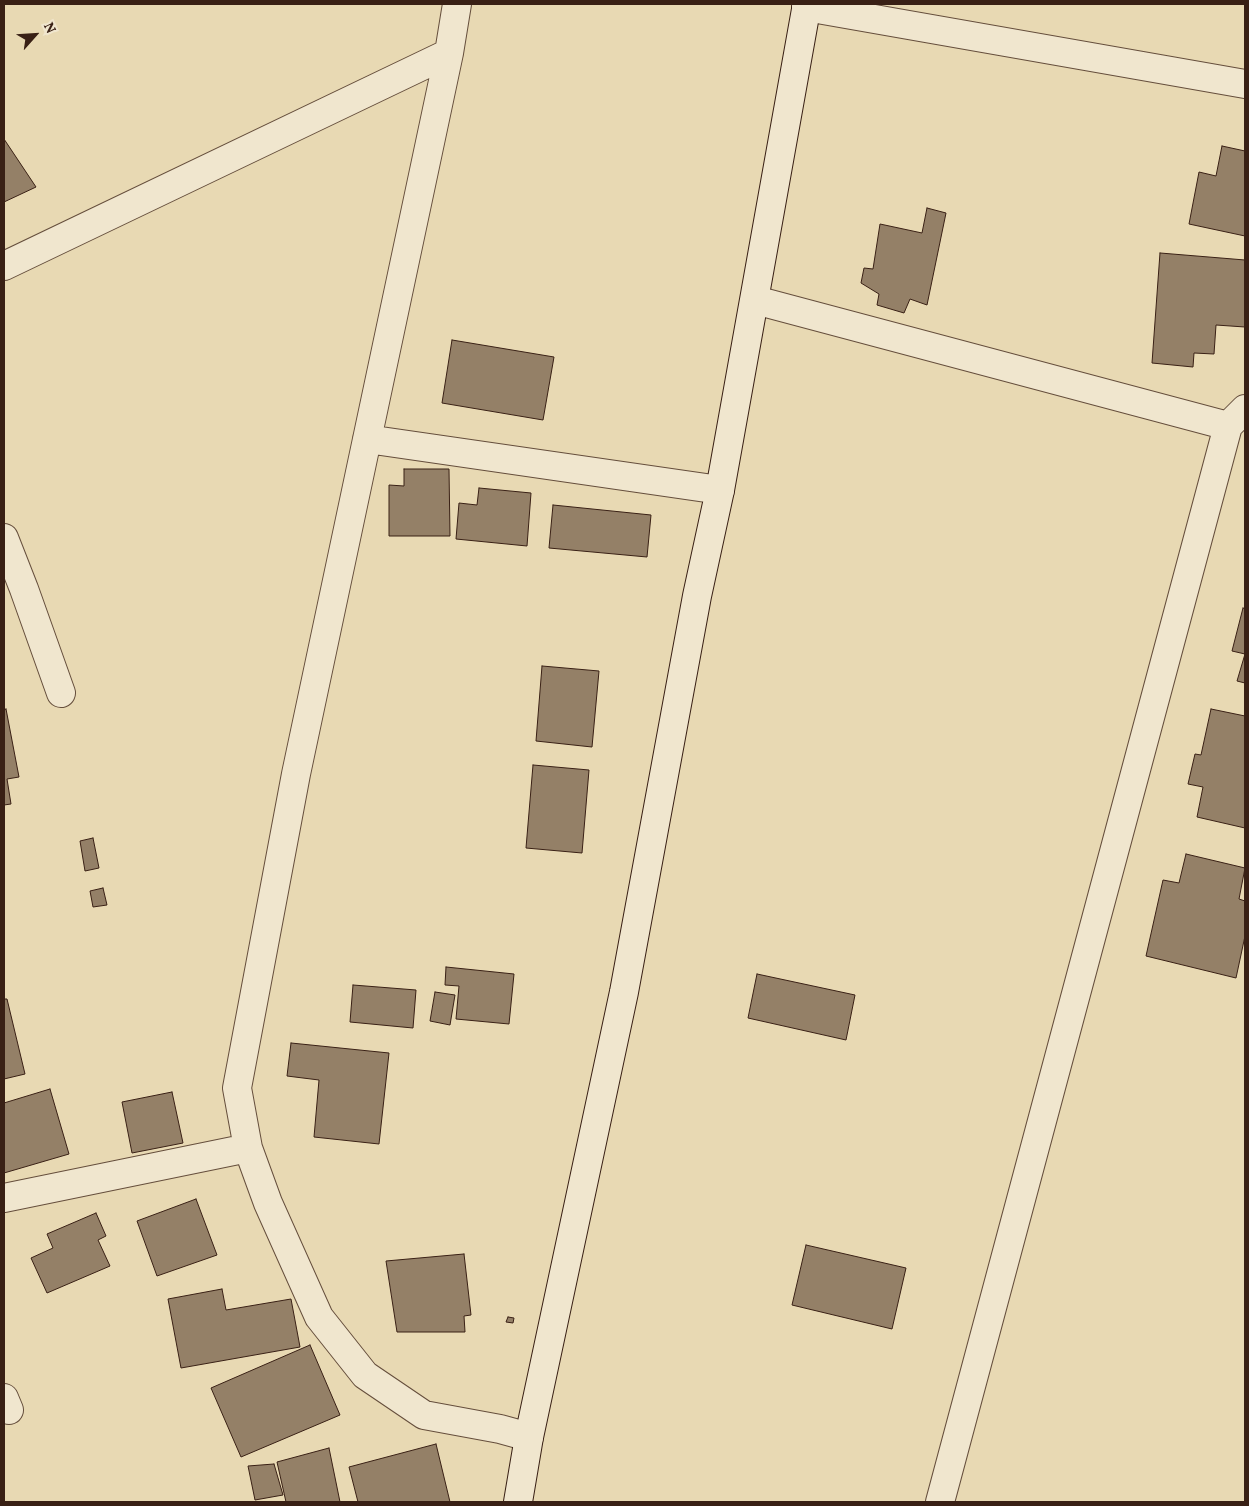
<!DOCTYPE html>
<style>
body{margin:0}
#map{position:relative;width:1249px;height:1506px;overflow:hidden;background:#e8d9b3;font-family:Vollkorn,serif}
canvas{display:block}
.frame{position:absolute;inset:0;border:5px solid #392015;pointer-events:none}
.north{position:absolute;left:10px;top:10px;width:50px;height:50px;-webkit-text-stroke:4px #f0e6ce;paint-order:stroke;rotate:64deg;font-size:14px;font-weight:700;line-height:20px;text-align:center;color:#392015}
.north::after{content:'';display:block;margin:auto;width:18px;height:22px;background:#392015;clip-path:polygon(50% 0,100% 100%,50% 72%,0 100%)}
</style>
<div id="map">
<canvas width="1249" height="1506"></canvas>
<div class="frame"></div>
<div class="north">N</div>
</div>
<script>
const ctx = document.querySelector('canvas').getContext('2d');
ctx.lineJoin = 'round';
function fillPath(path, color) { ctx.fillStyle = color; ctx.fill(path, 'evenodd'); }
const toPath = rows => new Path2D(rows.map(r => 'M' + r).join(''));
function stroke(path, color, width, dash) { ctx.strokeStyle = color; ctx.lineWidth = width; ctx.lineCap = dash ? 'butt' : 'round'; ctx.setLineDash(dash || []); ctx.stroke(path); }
const building = toPath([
 [4,139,36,187,4,202,4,139],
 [1222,146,1245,151,1245,236,1189,224,1199,172,1216,176,1222,146],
 [927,208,946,213,927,305,910,299,904,313,877,305,879,294,861,283,864,268,873,269,880,224,922,233,927,208],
 [1160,253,1245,260,1245,327,1216,325,1214,354,1194,353,1193,367,1152,363,1160,253],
 [452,340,554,357,543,420,442,403,452,340],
 [404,469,449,469,450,536,389,536,389,485,404,486,404,469],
 [479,488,531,493,527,546,456,539,459,503,477,505,479,488],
 [553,505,651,515,647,557,549,548,553,505],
 [1243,608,1245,609,1245,683,1237,681,1245,654,1232,651,1243,608],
 [542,666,599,671,592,747,536,741,542,666],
 [6,709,19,777,7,779,11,804,4,805,4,710,6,709],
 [1211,709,1245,716,1245,828,1197,817,1203,787,1188,784,1195,754,1201,755,1211,709],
 [533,765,589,770,582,853,526,848,533,765],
 [93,838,99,868,85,871,80,841,93,838],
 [1186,854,1245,868,1239,899,1245,901,1245,936,1236,978,1146,956,1163,880,1179,883,1186,854],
 [103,888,107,905,93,907,90,891,103,888],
 [446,967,514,974,509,1024,456,1019,459,986,445,985,446,967],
 [757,974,855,995,846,1040,748,1018,757,974],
 [353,985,416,990,413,1028,350,1022,353,985],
 [435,992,455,995,450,1025,430,1021,435,992],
 [4,999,7,999,25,1074,4,1079,4,999],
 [291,1043,389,1053,379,1144,314,1137,319,1080,287,1076,291,1043],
 [50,1089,69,1154,4,1173,4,1103,50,1089],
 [172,1092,183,1143,132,1153,122,1102,172,1092],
 [196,1199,217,1255,157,1276,137,1221,196,1199],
 [96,1213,106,1236,98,1240,110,1266,47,1293,31,1258,53,1248,47,1234,96,1213],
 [806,1245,906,1268,892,1329,792,1305,806,1245],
 [464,1254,471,1315,464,1316,465,1332,397,1332,386,1261,464,1254],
 [222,1289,226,1310,291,1299,300,1347,181,1368,168,1299,222,1289],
 [508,1317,514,1318,513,1323,506,1322,508,1317],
 [310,1345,340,1415,241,1457,211,1388,310,1345],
 [436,1444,450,1502,358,1502,349,1467,436,1444],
 [329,1448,340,1502,286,1502,277,1462,329,1448],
 [274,1464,283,1495,255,1500,248,1466,274,1464]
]);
const street = toPath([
 [457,4,449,53,296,774,237,1088,248,1148,268,1203,319,1317,365,1375,424,1415,500,1429,529,1437],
 [806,7,1245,84],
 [4,266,449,53],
 [755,300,1228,426],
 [367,439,720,490],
 [4,538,24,589,61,693],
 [4,1198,248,1148],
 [4,1398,9,1410],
 [940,1502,1228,426,1245,409]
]);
const secondary = toPath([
 [518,1502,529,1437,624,992,697,596,720,490,807,4]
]);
fillPath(building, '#948067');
stroke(building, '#392015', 1);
stroke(street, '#654e3c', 30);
stroke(secondary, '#392015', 30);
stroke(street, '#f0e6ce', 28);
stroke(secondary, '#f0e6ce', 28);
</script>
